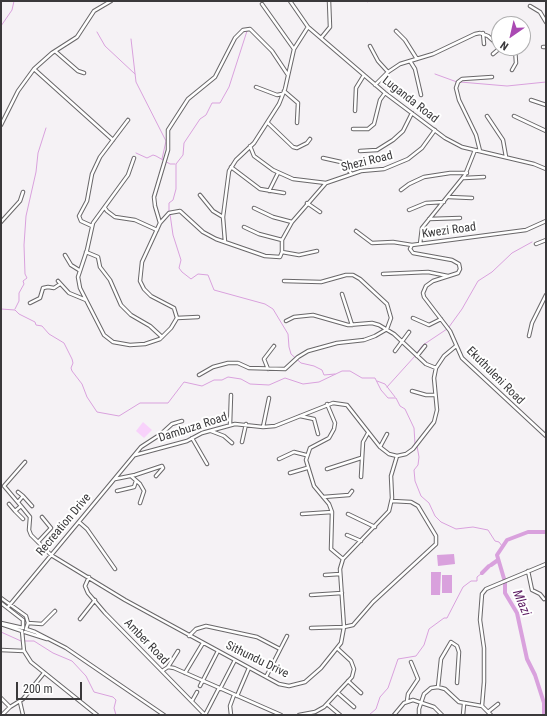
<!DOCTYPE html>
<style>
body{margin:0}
#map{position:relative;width:547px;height:716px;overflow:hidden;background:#f5f2f5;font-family:"Roboto Condensed",sans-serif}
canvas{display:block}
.frame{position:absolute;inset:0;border:2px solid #3a393b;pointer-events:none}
.north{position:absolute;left:491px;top:16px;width:40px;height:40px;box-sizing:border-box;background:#fff;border:1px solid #b0b0b1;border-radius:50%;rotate:214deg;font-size:11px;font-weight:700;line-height:16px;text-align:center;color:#3a393b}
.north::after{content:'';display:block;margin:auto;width:14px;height:18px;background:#aa4ab3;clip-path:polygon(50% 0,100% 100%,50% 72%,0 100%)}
.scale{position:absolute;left:16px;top:682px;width:66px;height:18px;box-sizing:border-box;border:2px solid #3a393b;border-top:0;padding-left:5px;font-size:12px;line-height:14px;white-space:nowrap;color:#3a393b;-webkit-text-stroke:3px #fff;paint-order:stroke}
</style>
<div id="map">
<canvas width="547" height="716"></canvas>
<div class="frame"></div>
<div class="north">N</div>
<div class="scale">200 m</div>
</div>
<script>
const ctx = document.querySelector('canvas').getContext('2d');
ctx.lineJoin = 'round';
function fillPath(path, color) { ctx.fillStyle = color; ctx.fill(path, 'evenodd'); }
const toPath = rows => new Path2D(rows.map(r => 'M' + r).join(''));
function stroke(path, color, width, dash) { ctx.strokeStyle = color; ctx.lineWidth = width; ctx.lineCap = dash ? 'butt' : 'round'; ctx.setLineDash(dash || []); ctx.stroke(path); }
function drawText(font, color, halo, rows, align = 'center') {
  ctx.font = font + ' "Roboto Condensed",sans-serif'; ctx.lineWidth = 4; ctx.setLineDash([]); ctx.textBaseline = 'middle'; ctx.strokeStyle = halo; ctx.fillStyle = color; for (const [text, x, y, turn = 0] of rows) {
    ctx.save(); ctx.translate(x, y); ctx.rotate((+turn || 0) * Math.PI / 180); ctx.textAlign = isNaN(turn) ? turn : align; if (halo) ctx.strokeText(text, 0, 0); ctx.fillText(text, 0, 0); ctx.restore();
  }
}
const green = toPath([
 [143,422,152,430,144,438,136,431]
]);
const water = toPath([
 [454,554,455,564,438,566,437,555],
 [431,572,441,572,440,595,431,595],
 [442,575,452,575,452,593,442,593]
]);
const stream = toPath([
 [368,2,369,1],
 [1,26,12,10,14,1],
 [97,32,105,46,135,74],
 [131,39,136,82,166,141,162,159],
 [435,74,457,82],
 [460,82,507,86,546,82],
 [136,153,147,158,153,155,156,156,170,164,175,164],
 [169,211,169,203,173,200,176,189,176,164,183,155,184,143,200,119,206,115,212,103,220,103,229,87,247,31],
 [170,214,173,235,181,260,179,268,182,272,191,279,198,274,208,275,214,290,265,304,273,309,288,334,289,347,291,354,301,363,314,366,322,370,324,375,335,374],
 [1,309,15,310,19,314,35,322,36,325,42,326,49,334,64,343,72,359,73,363,71,368,72,371,82,384,87,397,97,412,119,416,140,403,168,403,184,382,202,386,214,380,222,380,228,377,241,379,250,384,269,385,285,378,303,384,319,382,342,371,350,371,362,378,375,378,381,390,388,398,396,398,400,406,405,409,414,428,415,444],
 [15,309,19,301,19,293,24,284,23,281,27,278,25,274,24,245,26,216,36,172,38,153,46,128],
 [449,327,462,309,478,281,492,272,512,253,532,242],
 [417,353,423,345,447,329],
 [377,381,385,384,395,397],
 [387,387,415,356],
 [417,446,419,457,418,465,414,470,415,481,421,496,429,503,435,516,441,522,456,529,473,527,488,530,495,541,499,542,502,546],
 [1,632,21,641],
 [24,641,34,641,53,653,72,661,86,676,94,692,113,697,116,700,114,708,116,715],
 [369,715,376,709,380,697,388,688,398,659,416,656,424,645,429,629,444,618,447,618,463,587,471,581,477,581,477,577,482,573]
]);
const river = toPath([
 [491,565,498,560],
 [482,573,489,566],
 [544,715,544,703,535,675,527,659,517,613,505,593,505,582,497,555,507,540,528,532,546,532]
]);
const minor = toPath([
 [290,1,308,27,385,93,445,138,462,147,534,164,546,169],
 [262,4,294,49],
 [530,6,540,12,546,22],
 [396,31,405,40,417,59],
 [483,33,484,44],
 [321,38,330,27,329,1],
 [370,46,378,61,388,72],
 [543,47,546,47],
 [55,51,78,71,84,73],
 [493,54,500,48],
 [410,61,415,69,421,95],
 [34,69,113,140],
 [512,70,516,63,515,48],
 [375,85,388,72,400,64,433,54,475,34,480,33,488,36,499,46],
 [256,87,277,95,282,94],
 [284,91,298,103,297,123],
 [531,100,546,105],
 [355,111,356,88,364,75],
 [487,116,503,140,506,157],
 [514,116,546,131],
 [268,123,293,147,297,148,307,143,310,139],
 [1,125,18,91,34,69,52,53,77,37,94,11,111,1],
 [353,129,368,129,374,124,380,100,385,93],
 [250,146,254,156,273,170,293,179,326,183],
 [360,151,377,150,393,140,403,131,412,113],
 [480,151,476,135,459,100,456,88,458,82,462,79,492,77],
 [134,158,128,175,93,223,87,250,78,277,80,288,104,335,113,342,130,345,145,344,160,339,171,328,177,318,174,308,151,296,144,289,140,281,142,262,160,223,169,213,180,211,203,232,216,239,265,256,280,257,282,252,282,240,292,222,326,183,361,171,384,169,408,159,422,148,435,130],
 [323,158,341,162,351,173],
 [231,167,260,189,284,193],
 [464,178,484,177],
 [401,190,409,184,424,177,450,173,467,173],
 [269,191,278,173],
 [200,195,213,211,223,217],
 [449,197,472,198],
 [307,203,320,212],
 [105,208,107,211,115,217,135,220,157,230],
 [254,208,273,217,292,222],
 [409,210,426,203,444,202],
 [429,219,460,218],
 [1,222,20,201,23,192],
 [160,223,155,206,154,197,168,150,168,130,188,99,215,77,235,38,243,30,250,29,272,51,288,75],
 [92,226,81,221,79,216,87,201,92,174,100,157,128,120],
 [244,227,259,234,282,240],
 [356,231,372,243,393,242,412,245,526,230,546,221],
 [225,242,223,217,229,171,236,160,254,143,279,104,285,89,294,49,308,27],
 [420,244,422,228,465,175,475,150],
 [536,244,546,240],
 [412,245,410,249,413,253,452,260,459,264,460,269,458,273,433,281,426,286,423,293,424,297,450,331,462,358,546,436],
 [86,252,98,257,100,267,110,280,121,305,131,315,150,326,162,337],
 [282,252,299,255,317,251],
 [65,255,71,265,79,270],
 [383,274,428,272,448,276],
 [58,281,69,293,86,300],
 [342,294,352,325],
 [30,303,40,298,43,288,48,287,54,288,60,284],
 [177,318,198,317],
 [413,318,429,325,441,319],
 [286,321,294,317,313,315,348,325,372,323,379,325,394,334,426,364,436,368],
 [529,336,532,323,546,295],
 [395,351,409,332],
 [417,356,425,346],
 [268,369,264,359,274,346],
 [199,375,213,367,228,363,238,363,249,368,285,369,298,357,308,351,337,343,364,340,375,336,387,329,391,318,387,304,360,279,353,275,346,275,321,282,284,281],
 [412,391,426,395,435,395],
 [327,404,335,423,334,429,329,438,310,448,306,460,314,486,329,504,332,512,331,549,343,559],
 [300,416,314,419,318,434],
 [230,425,231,395],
 [263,427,269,398],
 [211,431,224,436,232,443],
 [192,438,207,464],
 [242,442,246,424],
 [380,447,387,434],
 [135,455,187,441,202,433,235,424,263,427,275,426,333,403,347,405,380,447,389,454,397,456],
 [279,459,294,452,306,455],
 [327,469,361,458],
 [290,473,307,468],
 [131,476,140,484,144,491,140,503],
 [361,477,363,442,368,433],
 [115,479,135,475,162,466,163,468,156,476],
 [117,491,134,487,136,481],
 [18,492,23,496],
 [323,497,349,495,352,491],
 [18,502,23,496,32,506],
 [9,504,15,511],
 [21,506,4,486,25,462],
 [302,514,332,512],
 [348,514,375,527],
 [23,519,15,511,21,506,30,517,29,530,31,535,51,555,125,600,279,684,289,686,305,682,321,668,341,643,344,627,340,569,343,559,389,511,392,498,391,476,397,456,406,454,413,449,434,422,437,410,434,378,436,368,444,356,456,346],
 [79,522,87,529,115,569],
 [347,535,361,541],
 [38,542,51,528,42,517],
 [528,571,532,590,540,594,544,599],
 [325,575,340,574],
 [89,577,85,586,88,593,105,613,205,715],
 [311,595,342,593],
 [1,598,26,616,28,623,26,629],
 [1,603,23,620,23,627],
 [8,607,141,447,161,434,172,424,182,421],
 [80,619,95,600],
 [1,623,23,628],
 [28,623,42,624,55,611],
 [1,624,22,631],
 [311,628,344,627,353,625,373,602,436,544,436,536,418,506,411,502,392,501],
 [26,629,35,632,66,648,164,715],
 [22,631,24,651,31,662,97,715],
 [25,632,47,639],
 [189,636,196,629,206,626,257,637,280,649],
 [1,650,24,651],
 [168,667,178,651],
 [162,671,168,667,174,668,281,715],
 [185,673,203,643],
 [266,677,287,636],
 [348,681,361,693],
 [200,686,218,651],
 [438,687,441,659,451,642,457,646,459,652,457,683],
 [220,689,235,660],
 [338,693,354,707],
 [237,696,249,668],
 [1,698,10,707],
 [192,701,197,692],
 [407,701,408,694,418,679,411,662],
 [20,702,23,715],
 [327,704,340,715],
 [482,706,484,682,484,648,480,620,482,594,486,589,546,564],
 [488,712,498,704],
 [2,715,10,707,23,699,44,673],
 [205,715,219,688],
 [231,715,230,706,234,695],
 [299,715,315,712,324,707,352,677,354,669,351,661,338,649],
 [394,715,404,703,413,700,434,707,442,715],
 [419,715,419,709,424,694,431,688,438,687,445,689,459,702,482,706,491,715],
 [463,715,464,704]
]);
const streetNames = [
 ["Luganda Road",410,100,38],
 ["Shezi Road",367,162,-14],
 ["Kwezi Road",449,231,-8],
 ["Ekuthuleni Road",495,376,45],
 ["Dambuza Road",193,428,-18],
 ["Recreation Drive",64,525,-50],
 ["Amber Road",146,642,46],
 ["Sithundu Drive",257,660,26]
];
const waterNames = [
 ["Mlazi",521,603,67]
];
fillPath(green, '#f8d2fb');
fillPath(water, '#d9a1dd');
stroke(stream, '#d9a1dd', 1);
stroke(river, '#d9a1dd', 4);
stroke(minor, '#696769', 4.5);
stroke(minor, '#fff', 2.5);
drawText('12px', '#3a393b', '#fff', streetNames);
drawText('italic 13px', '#5a1860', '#fff', waterNames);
</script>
